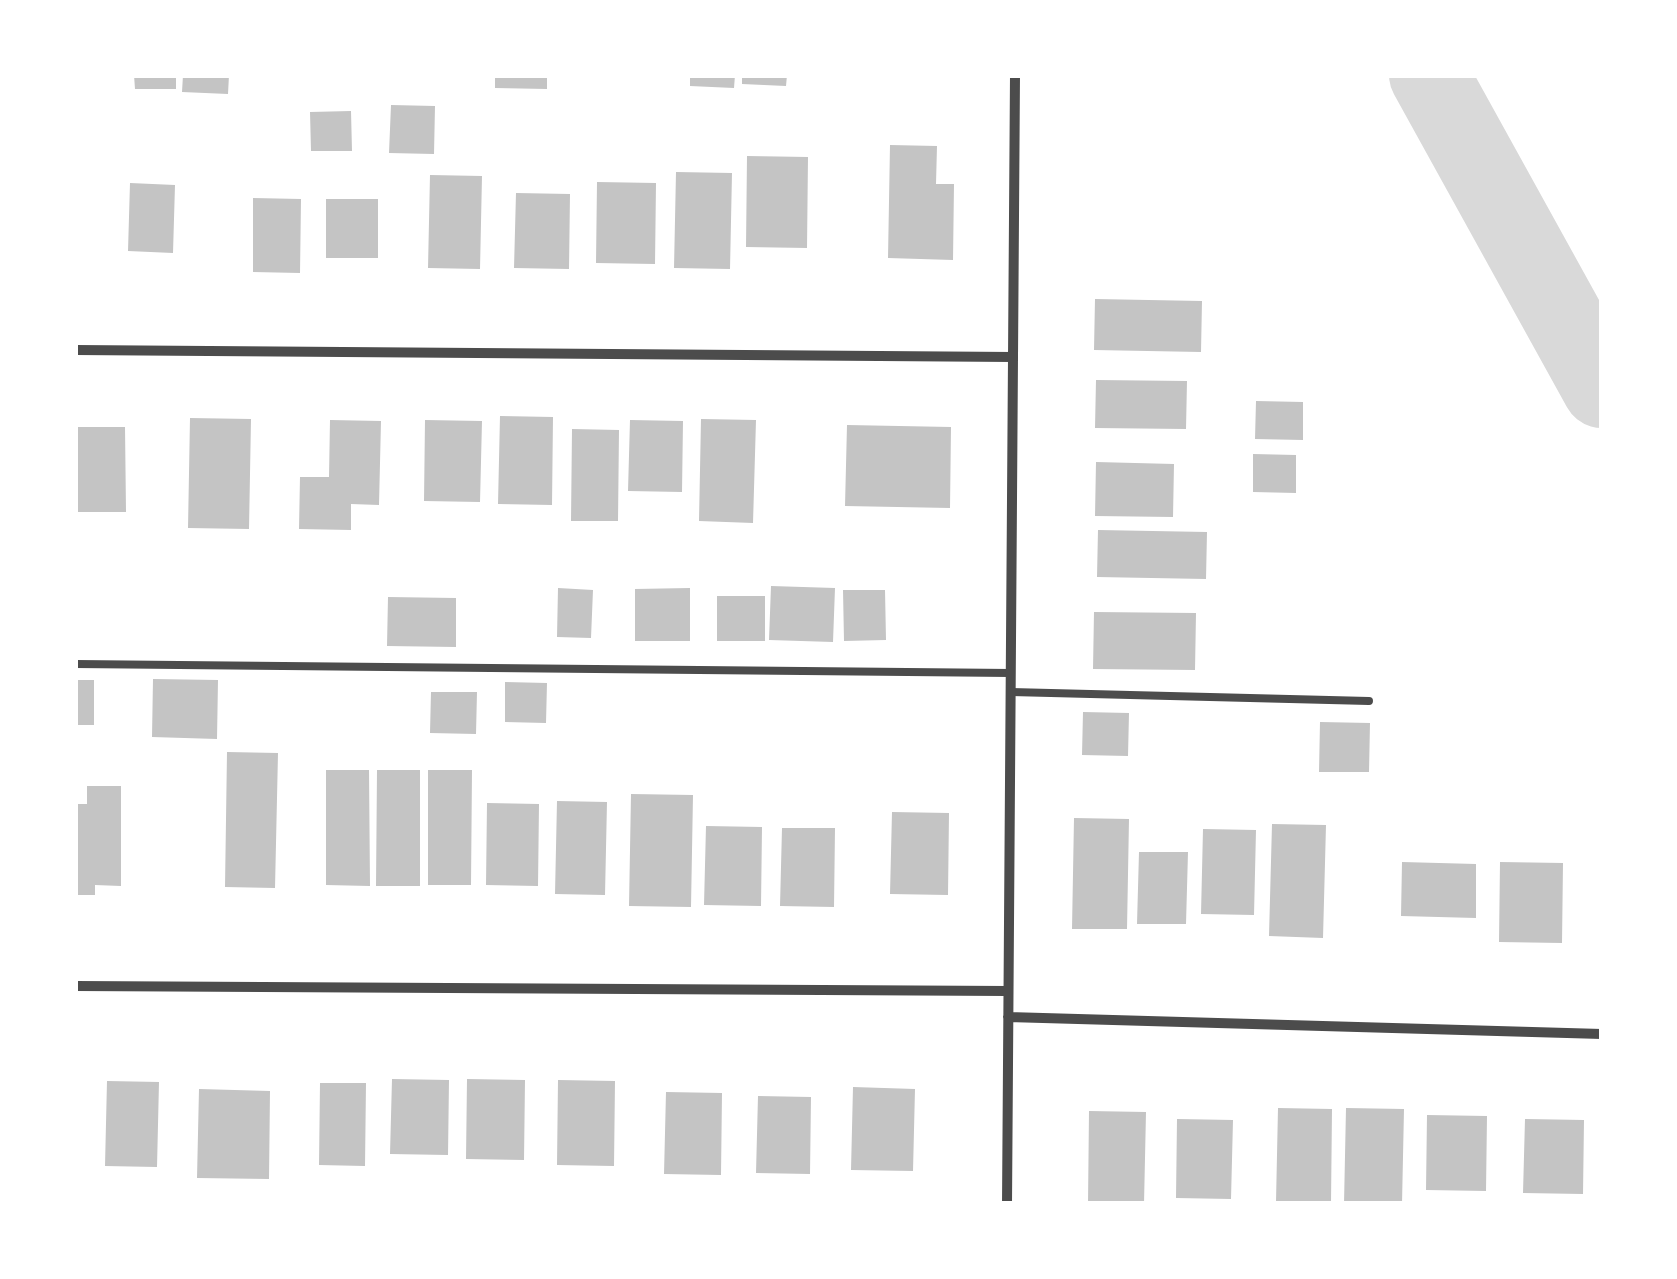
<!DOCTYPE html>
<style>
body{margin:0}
#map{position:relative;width:1677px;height:1279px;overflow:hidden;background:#fff;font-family:Raleway,sans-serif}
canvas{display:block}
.frame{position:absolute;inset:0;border:78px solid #fff;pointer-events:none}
</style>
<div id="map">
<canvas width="1677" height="1279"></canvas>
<div class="frame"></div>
</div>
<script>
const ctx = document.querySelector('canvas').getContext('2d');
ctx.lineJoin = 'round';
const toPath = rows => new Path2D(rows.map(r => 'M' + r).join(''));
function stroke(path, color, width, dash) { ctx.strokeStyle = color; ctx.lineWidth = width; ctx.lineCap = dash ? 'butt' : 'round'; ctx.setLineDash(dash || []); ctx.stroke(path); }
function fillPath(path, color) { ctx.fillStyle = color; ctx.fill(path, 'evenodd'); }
const river = toPath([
 [1429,75,1602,388]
]);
const building = toPath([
 [134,75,176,75,176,89,135,89],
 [183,75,229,75,228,94,182,92],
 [495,75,547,75,547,89,495,88],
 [690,75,735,75,734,88,690,86],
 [742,75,787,75,786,86,742,84],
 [391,105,435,106,434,154,389,153],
 [351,111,352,151,311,151,310,112],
 [890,145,937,146,936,184,954,184,953,260,888,258],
 [747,156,808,157,807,248,746,247],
 [676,172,732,173,730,269,674,268],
 [430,175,482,176,480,269,428,268],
 [597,182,656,183,655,264,596,263],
 [130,183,175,185,173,253,128,251],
 [516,193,570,194,569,269,514,268],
 [253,198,301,199,300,273,253,272],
 [326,199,378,199,378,258,326,258],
 [1095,299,1202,301,1201,352,1094,350],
 [1096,380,1187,381,1186,429,1095,428],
 [1256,401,1303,402,1303,440,1255,439],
 [500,416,553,417,552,505,498,504],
 [190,418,251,419,249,529,188,528],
 [701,419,756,420,753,523,699,521],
 [330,420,381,421,379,505,351,504,351,530,299,529,300,477,329,477],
 [425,420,482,421,480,502,424,501],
 [630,420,683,421,682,492,628,491],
 [847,425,951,427,950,508,845,506],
 [75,427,125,427,126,512,76,512],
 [572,429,619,430,618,521,571,521],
 [1253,454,1296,455,1296,493,1253,492],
 [1096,462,1174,464,1173,517,1095,516],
 [1098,530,1207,532,1206,579,1097,577],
 [771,586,835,588,833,642,769,640],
 [558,588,593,590,591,638,557,637],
 [690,588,690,641,635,641,635,589],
 [843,590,885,590,886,640,844,641],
 [717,596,765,596,765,641,717,641],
 [388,597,456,598,456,647,387,646],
 [1094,612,1196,613,1195,670,1093,669],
 [153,679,218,680,217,739,152,737],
 [75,680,94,680,94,725,75,725],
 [505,682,547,683,546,723,505,722],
 [431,692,477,692,476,734,430,733],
 [1083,712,1129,713,1128,756,1082,755],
 [1320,722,1370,723,1369,772,1319,772],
 [227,752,278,753,275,888,225,887],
 [326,770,369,770,370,886,326,885],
 [377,770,420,770,420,886,376,886],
 [428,770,472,770,471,885,428,885],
 [87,786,121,786,121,886,95,885,95,895,75,895,75,804,87,804],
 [631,794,693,795,691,907,629,906],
 [557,801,607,802,605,895,555,894],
 [487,803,539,804,538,886,486,885],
 [892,812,949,813,948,895,890,894],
 [1074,818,1129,819,1127,929,1072,929],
 [1272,824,1326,825,1323,938,1269,936],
 [706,826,762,827,761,906,704,905],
 [782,828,835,828,834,907,780,906],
 [1203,829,1256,830,1254,915,1201,914],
 [1139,852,1188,852,1186,924,1137,924],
 [1402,862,1476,864,1476,918,1401,916],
 [1500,862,1563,863,1562,943,1499,942],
 [392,1079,449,1080,448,1155,390,1154],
 [467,1079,525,1080,524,1160,466,1159],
 [558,1080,615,1081,614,1166,557,1165],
 [107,1081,159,1082,157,1167,105,1166],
 [320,1083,366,1083,365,1166,319,1165],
 [853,1087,915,1089,913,1171,851,1170],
 [199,1089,270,1091,269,1179,197,1178],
 [666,1092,722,1093,721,1175,664,1174],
 [758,1096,811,1097,810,1174,756,1173],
 [1278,1108,1332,1109,1331,1203,1276,1202],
 [1346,1108,1404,1109,1402,1204,1344,1204],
 [1089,1111,1146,1112,1144,1204,1088,1204],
 [1427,1115,1487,1116,1486,1191,1426,1190],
 [1177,1119,1233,1120,1231,1199,1176,1198],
 [1525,1119,1584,1120,1583,1194,1523,1193]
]);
const service = toPath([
 [75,664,1011,673],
 [1011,692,1369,701]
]);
const minor = toPath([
 [75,350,1013,357],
 [75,986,1008,991],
 [1008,1017,1602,1034],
 [1007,1204,1015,75]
]);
stroke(river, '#d9d9d9', 80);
fillPath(building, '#c4c4c4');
stroke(service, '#4c4c4c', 8);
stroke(minor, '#4c4c4c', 10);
</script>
